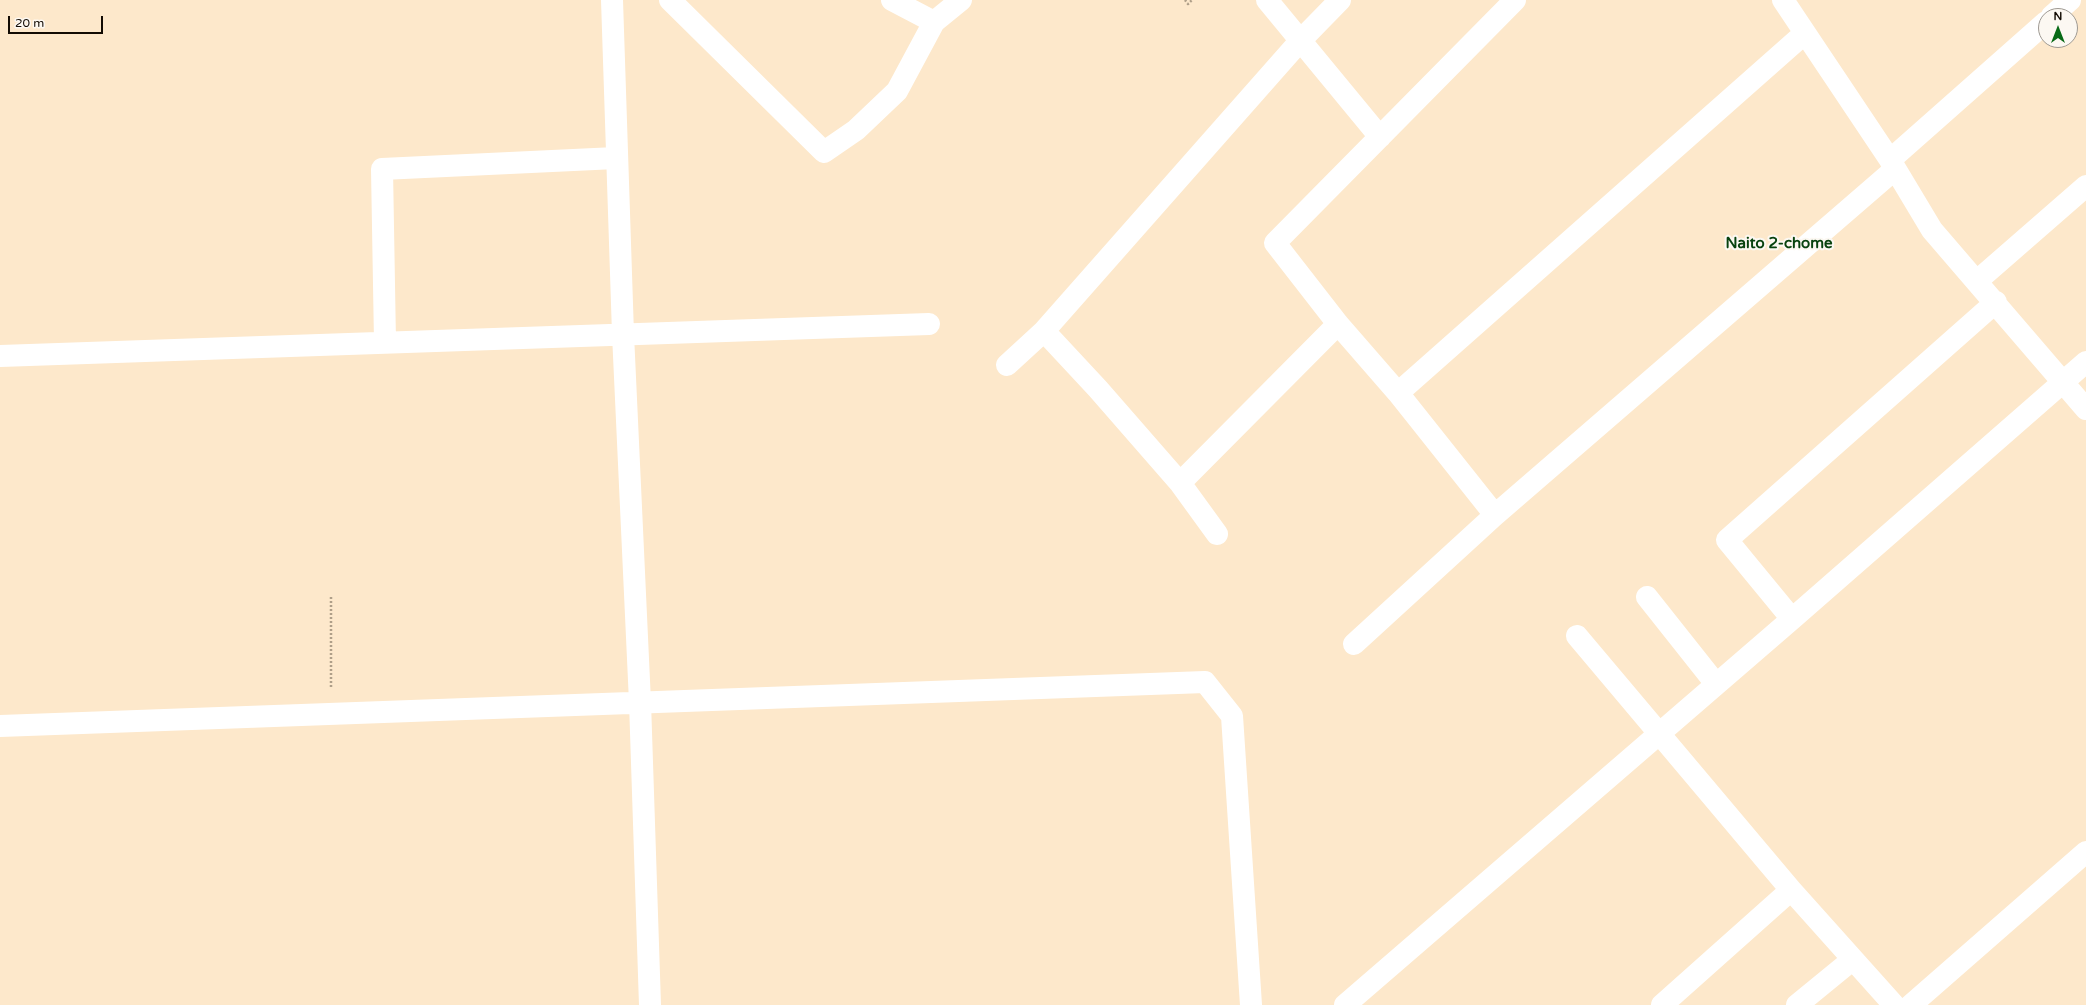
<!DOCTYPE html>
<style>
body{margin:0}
#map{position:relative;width:2086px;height:1005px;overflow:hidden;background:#fde8cb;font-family:"Varela Round",sans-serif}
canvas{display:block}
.north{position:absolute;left:2038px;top:8px;width:40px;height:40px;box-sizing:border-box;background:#fcf8f2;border:1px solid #9e9992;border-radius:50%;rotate:0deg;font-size:11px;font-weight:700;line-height:16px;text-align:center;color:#120b03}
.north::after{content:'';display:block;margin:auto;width:14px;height:18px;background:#086a16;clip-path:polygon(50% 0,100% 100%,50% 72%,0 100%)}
.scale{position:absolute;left:8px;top:16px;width:95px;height:18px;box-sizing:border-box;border:2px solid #120b03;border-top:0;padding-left:5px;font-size:12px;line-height:14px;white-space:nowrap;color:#120b03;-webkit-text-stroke:3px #fcf8f2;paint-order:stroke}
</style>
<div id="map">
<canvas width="2086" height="1005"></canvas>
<div class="north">N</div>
<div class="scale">20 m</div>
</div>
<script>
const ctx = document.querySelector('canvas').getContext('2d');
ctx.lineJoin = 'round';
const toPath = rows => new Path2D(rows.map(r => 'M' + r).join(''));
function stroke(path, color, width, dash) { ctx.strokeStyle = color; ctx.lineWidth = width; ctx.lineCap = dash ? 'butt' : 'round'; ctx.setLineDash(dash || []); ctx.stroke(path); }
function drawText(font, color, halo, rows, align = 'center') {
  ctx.font = font + ' "Varela Round",sans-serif'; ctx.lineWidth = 4; ctx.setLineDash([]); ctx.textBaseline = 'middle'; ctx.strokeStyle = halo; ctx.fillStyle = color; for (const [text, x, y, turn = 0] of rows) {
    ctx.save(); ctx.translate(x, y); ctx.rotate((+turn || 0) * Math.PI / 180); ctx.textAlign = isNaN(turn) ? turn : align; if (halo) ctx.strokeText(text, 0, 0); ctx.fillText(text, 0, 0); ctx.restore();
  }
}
const path = toPath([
 [1185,0,1188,4,1192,0],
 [331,687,331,595]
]);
const minor = toPath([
 [612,0,623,334,640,702,650,1005],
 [670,0,824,152,856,130,897,91,934,22,961,0],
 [892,0,934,22],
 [1267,0,1380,137],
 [1783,0,1890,160,1932,230,2086,409],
 [2052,16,2070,0],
 [1890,160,2046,22],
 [1977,281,2086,186],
 [1044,331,1098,389,1180,483,1217,534],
 [385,342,382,169,616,158],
 [0,356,929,324],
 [1007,365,1044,331,1300,41,1340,0],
 [1398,393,1805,33],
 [1180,483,1338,324],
 [1495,515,1398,393,1338,324,1275,243,1515,0],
 [1647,597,1716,684],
 [1792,619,1727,540,1996,302],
 [1577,636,1791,890,1894,1005],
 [1354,644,1495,515,1894,170],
 [0,726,1205,682,1232,716,1251,1005],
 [1345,1005,1792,619,2086,362],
 [1662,1005,1791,890],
 [1797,1005,1852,960],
 [1911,1005,2086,852]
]);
const neighbourhoodNames = [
 ["Naito 2-chome",1779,244]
];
stroke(path, '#af9f89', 2.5, [2, 2]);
stroke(minor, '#fff', 22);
drawText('bold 15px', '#08420e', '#fcf8f2', neighbourhoodNames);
</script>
